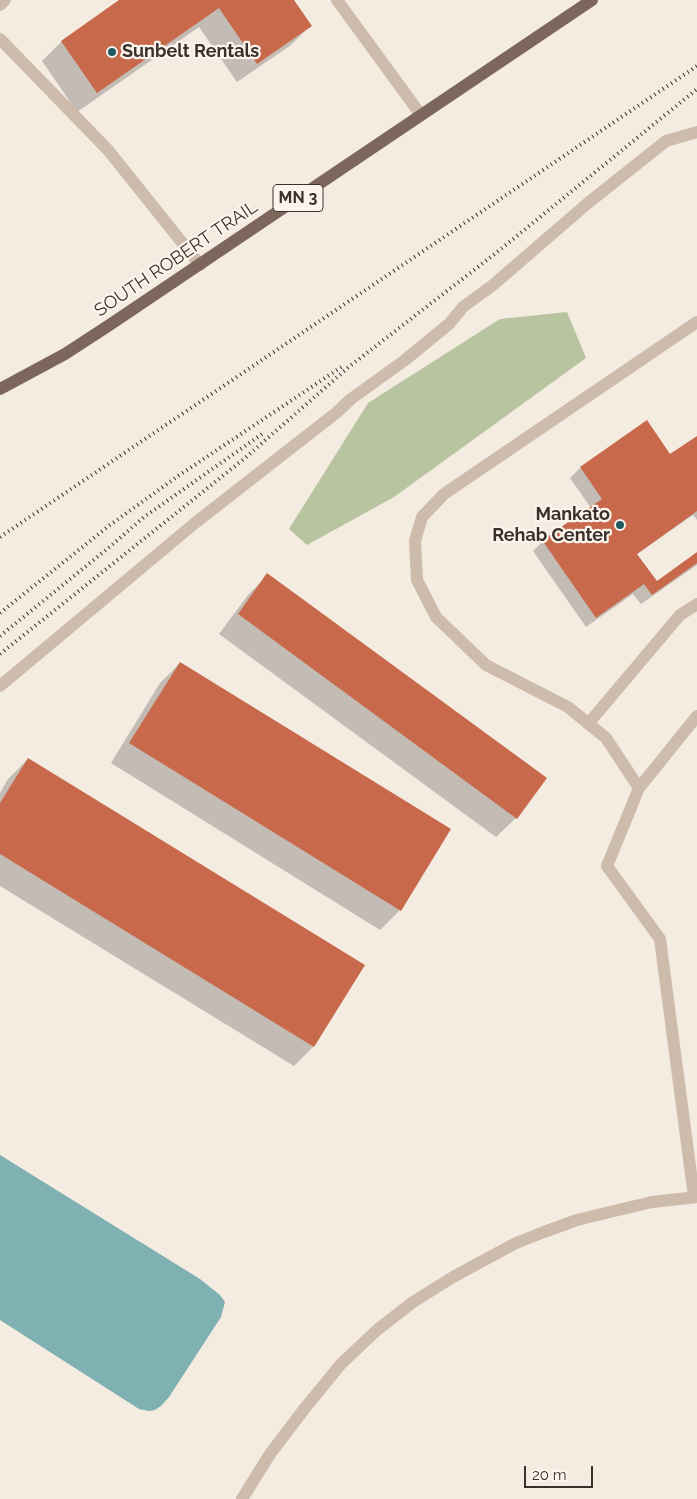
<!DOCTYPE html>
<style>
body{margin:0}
#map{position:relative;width:697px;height:1499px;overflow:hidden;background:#f4ebe1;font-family:Raleway,sans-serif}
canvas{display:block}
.scale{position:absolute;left:524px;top:1466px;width:69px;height:22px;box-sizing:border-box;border:2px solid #3b302b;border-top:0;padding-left:6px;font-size:15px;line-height:18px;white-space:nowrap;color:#3b302b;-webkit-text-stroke:4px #fbf5ee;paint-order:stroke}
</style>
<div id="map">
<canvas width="697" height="1499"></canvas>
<div class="scale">20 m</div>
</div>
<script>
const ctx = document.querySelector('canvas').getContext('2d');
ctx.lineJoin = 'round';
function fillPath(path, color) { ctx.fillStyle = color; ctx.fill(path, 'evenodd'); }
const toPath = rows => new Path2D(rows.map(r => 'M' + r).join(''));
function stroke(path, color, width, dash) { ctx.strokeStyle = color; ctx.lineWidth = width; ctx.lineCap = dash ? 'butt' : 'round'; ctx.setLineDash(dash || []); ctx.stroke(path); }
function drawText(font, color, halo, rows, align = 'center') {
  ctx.font = font + ' Raleway,sans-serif'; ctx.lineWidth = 4.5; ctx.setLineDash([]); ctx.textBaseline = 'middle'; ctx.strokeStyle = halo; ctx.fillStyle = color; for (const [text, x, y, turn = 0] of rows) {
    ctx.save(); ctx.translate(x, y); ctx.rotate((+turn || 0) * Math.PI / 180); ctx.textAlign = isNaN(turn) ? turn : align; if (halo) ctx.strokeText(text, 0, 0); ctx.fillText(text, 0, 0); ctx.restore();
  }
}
const green = toPath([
 [567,312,586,358,394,497,307,545,289,529,368,403,500,319]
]);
const water = toPath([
 [0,1155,200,1279,220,1295,225,1302,221,1317,169,1397,162,1405,155,1410,149,1411,139,1409,0,1320]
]);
const shadow = toPath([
 [121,0,292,0,310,26,291,45,237,82,199,27,77,112,42,61,61,42],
 [697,437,697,520,693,515,636,555,656,583,697,554,697,565,641,604,633,594,586,627,533,551,543,541,591,508,570,478,580,468,670,456],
 [268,575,516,818,496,837,219,634,248,595],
 [180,663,400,910,380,930,111,763,160,683],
 [28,759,363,965,313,1047,294,1066,0,886,0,793,8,779]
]);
const building = toPath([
 [119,0,294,0,312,26,257,64,219,8,97,93,61,41],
 [647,420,670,454,697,436,697,511,637,554,657,581,697,552,697,563,652,595,644,584,596,618,542,540,602,499,580,467],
 [267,573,547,778,517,819,238,614],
 [180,662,451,829,401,911,129,743],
 [28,758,365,965,314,1047,0,854,0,803]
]);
const minor = toPath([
 [337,0,421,115],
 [0,5,5,0],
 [0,39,108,150,200,265],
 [0,686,195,523,336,413,351,399,405,360,449,324,463,307,493,285,588,203,666,141,697,132],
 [588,724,680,615,697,604],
 [639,788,606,738,568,707,486,665,436,617,417,580,415,541,422,517,444,494,697,322],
 [694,1197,660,939,607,866,639,788,697,716],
 [242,1499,270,1454,305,1408,341,1364,377,1330,413,1302,453,1277,490,1257,516,1243,544,1232,577,1220,614,1211,652,1202,697,1197]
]);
const major = toPath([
 [0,389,65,354,108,326,592,0]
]);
const rail = toPath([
 [0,537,697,66],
 [0,613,110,525,178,476,343,366],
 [0,636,112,545,144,517,265,432],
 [0,654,245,458,350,366,496,253,697,89]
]);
const markers = [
 [112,52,5,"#1f5a5e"],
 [620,525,5,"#1f5a5e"]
];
const shields = [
 [298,198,50]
];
const shieldNames = [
 ["MN 3",298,198]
];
const poiNames = [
 ["Sunbelt Rentals",122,52],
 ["Mankato",610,515,"right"],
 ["Rehab Center",610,536,"right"]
];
const streetNames = [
 ["SOUTH ROBERT TRAIL",176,259,-34]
];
fillPath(green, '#b8c4a0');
fillPath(water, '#7fb0b2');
fillPath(shadow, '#0003');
fillPath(building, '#c8694b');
stroke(minor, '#cdbbac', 12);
stroke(major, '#7d675c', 12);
stroke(rail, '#3b302b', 4, [1, 4]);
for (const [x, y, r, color] of markers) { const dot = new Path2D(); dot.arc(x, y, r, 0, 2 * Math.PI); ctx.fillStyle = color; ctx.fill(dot); stroke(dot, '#fbf5ee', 2); }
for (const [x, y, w] of shields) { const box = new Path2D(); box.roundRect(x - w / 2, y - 13.5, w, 27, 4); ctx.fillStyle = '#fbf5ee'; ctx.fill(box); stroke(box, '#3b302b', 1); }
drawText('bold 16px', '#3b302b', null, shieldNames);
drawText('bold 18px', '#3b302b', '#fbf5ee', poiNames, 'left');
drawText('18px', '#3b302b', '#fbf5ee', streetNames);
</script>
